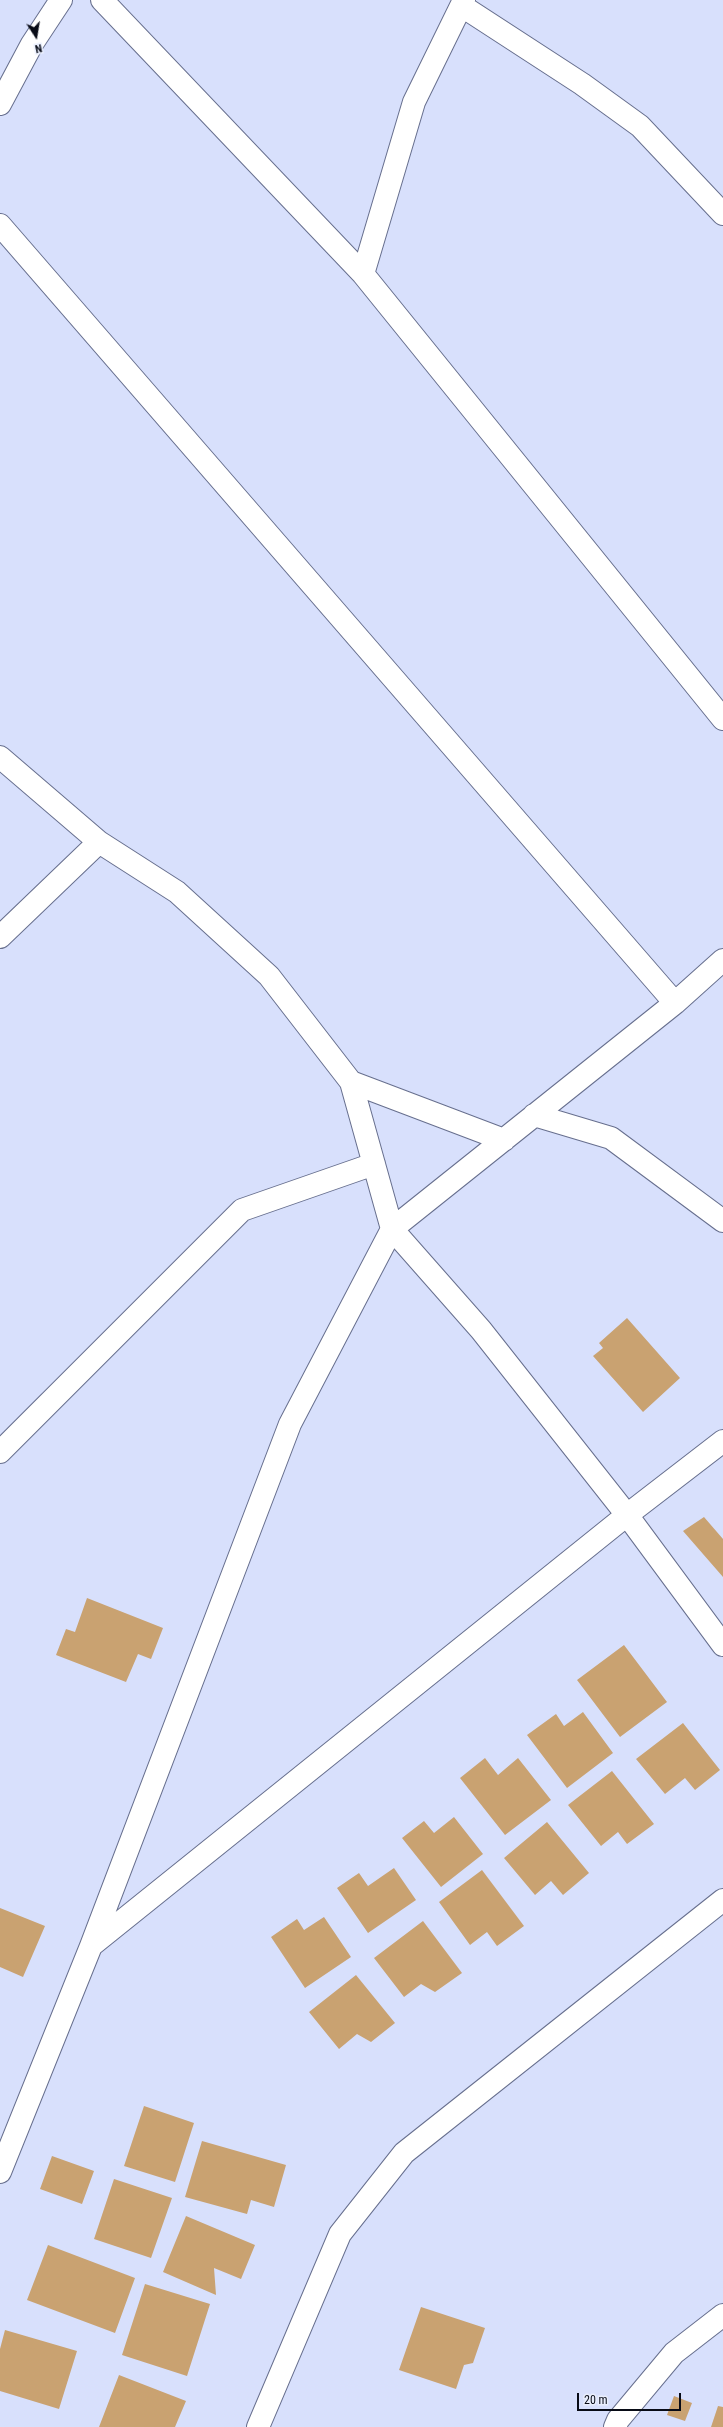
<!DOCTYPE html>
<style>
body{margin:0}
#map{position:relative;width:723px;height:2427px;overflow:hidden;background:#d8e0fc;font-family:"Roboto Condensed",sans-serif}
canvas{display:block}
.north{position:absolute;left:16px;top:16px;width:40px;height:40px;-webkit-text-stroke:3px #e9eefc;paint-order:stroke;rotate:168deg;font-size:11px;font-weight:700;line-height:16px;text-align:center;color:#080b16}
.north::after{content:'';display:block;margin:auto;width:14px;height:18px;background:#080b16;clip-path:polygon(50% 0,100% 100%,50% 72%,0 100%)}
.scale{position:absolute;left:577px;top:2393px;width:104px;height:18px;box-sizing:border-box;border:2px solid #080b16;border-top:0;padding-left:5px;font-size:12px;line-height:14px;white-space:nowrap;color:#080b16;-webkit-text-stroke:3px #e9eefc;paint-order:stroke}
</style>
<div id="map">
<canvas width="723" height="2427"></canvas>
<div class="north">N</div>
<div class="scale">20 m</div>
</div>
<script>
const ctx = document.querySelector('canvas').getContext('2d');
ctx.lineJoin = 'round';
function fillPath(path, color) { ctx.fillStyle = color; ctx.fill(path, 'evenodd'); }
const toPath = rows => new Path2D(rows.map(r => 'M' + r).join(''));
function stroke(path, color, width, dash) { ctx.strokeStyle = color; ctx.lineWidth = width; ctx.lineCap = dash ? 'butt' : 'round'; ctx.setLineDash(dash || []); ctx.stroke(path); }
const building = toPath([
 [627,1318,680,1378,643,1412,593,1356,603,1348,599,1343],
 [704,1517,723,1539,723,1577,683,1531],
 [87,1598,163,1628,151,1659,138,1654,126,1682,56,1655,66,1629,75,1632],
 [624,1645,667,1702,620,1737,577,1680],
 [583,1712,613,1753,567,1788,527,1735,556,1714,564,1726],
 [683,1723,720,1770,695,1790,685,1778,665,1794,636,1759],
 [485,1758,498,1775,518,1758,551,1800,505,1835,460,1778],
 [612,1771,654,1824,627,1844,618,1832,601,1846,568,1805],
 [454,1817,483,1854,441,1887,402,1838,424,1821,434,1833],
 [547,1822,589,1873,563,1895,551,1881,535,1895,504,1858],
 [394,1868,416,1900,368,1933,337,1888,359,1873,368,1886],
 [482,1870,524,1926,497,1946,487,1932,470,1945,439,1902],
 [0,1908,45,1926,23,1977,0,1967],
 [324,1917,351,1957,305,1988,271,1937,297,1919,304,1930],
 [423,1921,462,1973,435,1992,421,1984,404,1997,374,1958],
 [356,1975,395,2023,371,2042,357,2034,339,2049,309,2012],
 [144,2106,194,2123,175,2182,124,2166],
 [202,2141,286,2165,274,2207,251,2200,247,2214,185,2197],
 [52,2156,94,2171,82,2204,40,2189],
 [114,2179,172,2198,151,2258,94,2239],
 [186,2216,255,2245,241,2279,214,2268,216,2295,163,2272],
 [48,2245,135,2278,115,2333,27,2300],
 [145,2284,210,2304,187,2376,122,2355],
 [421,2307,485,2328,473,2363,464,2365,456,2389,399,2370],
 [5,2330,77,2351,59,2409,0,2391,0,2349],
 [119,2375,186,2401,175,2427,99,2427],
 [674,2396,692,2403,685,2421,667,2415],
 [718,2406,723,2407,723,2427,711,2427]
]);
const minor = toPath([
 [102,0,363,274,723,719],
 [462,6,582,84,640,126,723,214],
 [0,104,32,44,61,0],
 [0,225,675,1003],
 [363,274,414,102,464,0],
 [0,757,99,842],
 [0,937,99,842,177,892,269,976,351,1082],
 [534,1115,611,1138,723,1221],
 [504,1140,351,1082,392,1229,481,1330,627,1515,723,1645],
 [0,1452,242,1210,374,1164],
 [92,1945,627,1515,723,1441],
 [0,2172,91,1946,290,1424,392,1229,675,1003,723,960],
 [258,2427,340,2234,404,2153,723,1900],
 [615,2427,618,2420,674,2353,723,2315]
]);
fillPath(building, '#c9a271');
stroke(minor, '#676f8e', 24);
stroke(minor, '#fff', 22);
</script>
